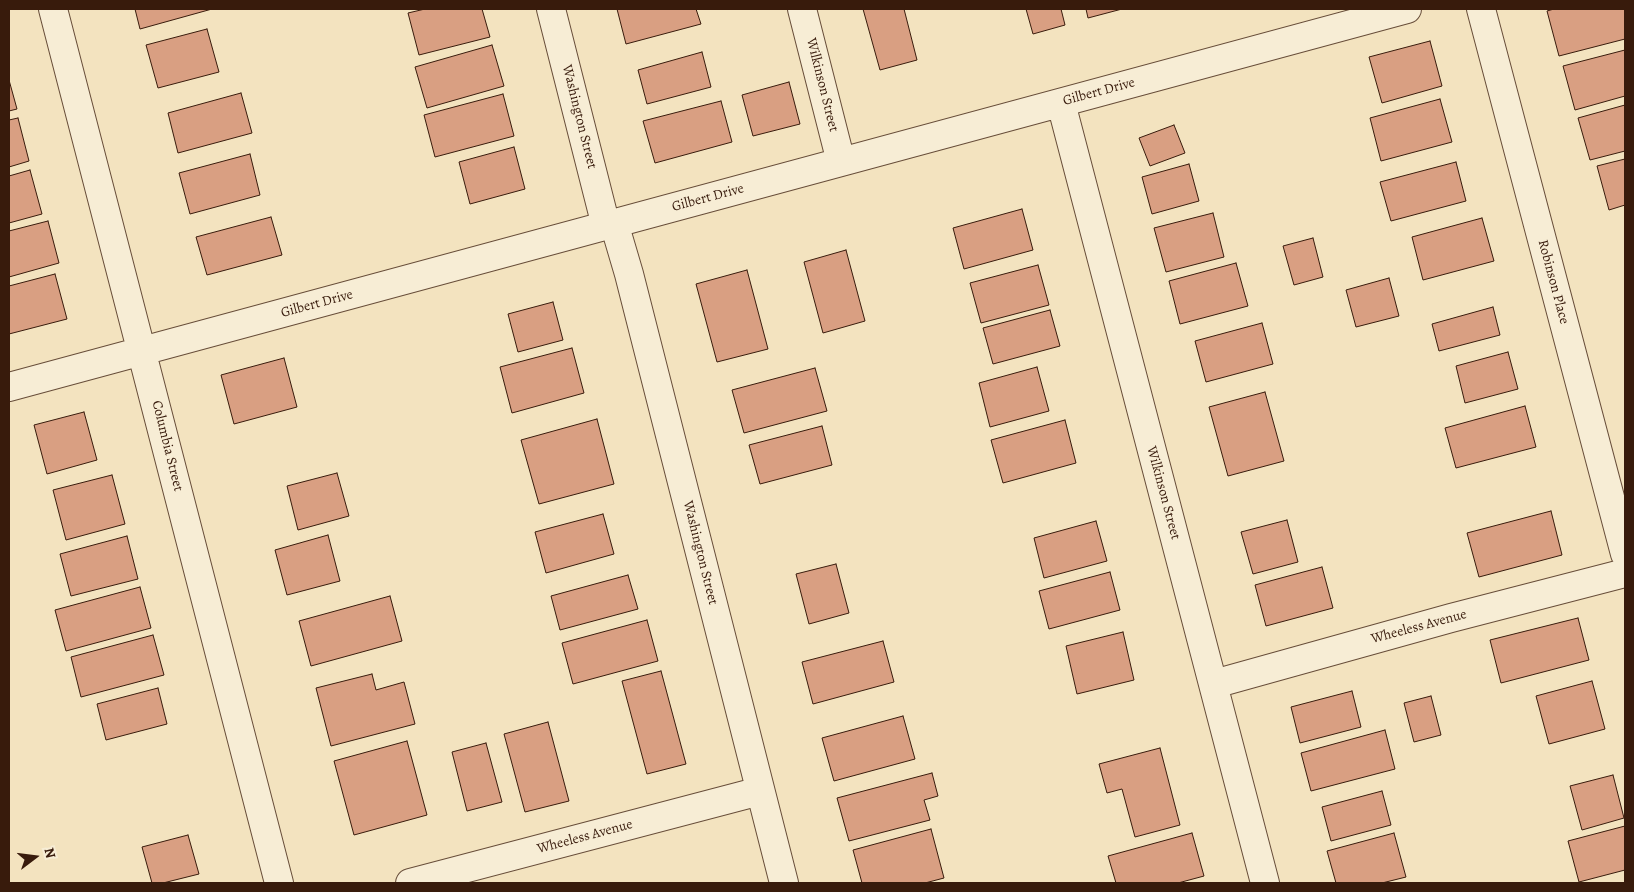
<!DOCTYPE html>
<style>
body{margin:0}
#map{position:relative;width:1634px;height:892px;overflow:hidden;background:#f3e3bf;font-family:Alegreya,serif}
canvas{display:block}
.frame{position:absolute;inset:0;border:10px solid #381b0c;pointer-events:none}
.north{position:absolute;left:10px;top:832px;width:50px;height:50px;-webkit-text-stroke:4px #f7edd5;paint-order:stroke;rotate:75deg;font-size:14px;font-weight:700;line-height:20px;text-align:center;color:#381b0c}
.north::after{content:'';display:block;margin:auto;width:18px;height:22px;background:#381b0c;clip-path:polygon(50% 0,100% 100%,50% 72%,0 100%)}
</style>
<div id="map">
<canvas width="1634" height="892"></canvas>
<div class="frame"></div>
<div class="north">N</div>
</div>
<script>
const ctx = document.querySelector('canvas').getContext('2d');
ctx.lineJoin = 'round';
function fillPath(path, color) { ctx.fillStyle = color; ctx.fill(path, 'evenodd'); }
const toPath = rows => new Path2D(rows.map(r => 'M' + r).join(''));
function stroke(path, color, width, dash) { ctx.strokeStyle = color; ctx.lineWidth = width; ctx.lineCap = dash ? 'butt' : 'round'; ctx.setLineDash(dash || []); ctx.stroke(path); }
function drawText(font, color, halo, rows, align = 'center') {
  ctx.font = font + ' Alegreya,serif'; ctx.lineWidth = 4; ctx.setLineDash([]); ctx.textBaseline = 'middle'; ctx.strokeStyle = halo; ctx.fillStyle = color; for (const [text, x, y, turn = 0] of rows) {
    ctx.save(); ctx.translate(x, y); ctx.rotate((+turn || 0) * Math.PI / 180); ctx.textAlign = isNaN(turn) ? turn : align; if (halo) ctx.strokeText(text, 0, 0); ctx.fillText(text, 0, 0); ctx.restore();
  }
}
const building = toPath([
 [135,9,212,9,140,29,135,9],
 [425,9,482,9,490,37,419,55,408,13,425,9],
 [617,9,696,9,701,24,626,44,617,9],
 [863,9,904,9,917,60,880,70,863,9],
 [1026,9,1061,9,1065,25,1033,34,1026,9],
 [1086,9,1122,9,1088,18,1086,9],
 [1554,9,1625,9,1625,39,1559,56,1547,11,1554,9],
 [207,29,219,72,158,88,146,45,207,29],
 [1430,41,1442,86,1382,103,1369,57,1430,41],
 [492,45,504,86,427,108,415,67,492,45],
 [1625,50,1625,96,1575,110,1563,66,1625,50],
 [702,52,711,87,647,104,638,70,702,52],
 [9,80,17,109,9,111,9,80],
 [789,82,800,124,753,136,742,95,789,82],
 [241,93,252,133,178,153,168,113,241,93],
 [503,94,514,136,435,157,424,115,503,94],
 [1440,99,1452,142,1381,161,1370,118,1440,99],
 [721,101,732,142,655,163,643,121,721,101],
 [1625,105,1625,151,1590,160,1578,118,1625,105],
 [18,118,29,161,9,167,9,120,18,118],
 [1174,125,1185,153,1150,166,1139,138,1174,125],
 [514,147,525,189,470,204,459,162,514,147],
 [250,154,260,195,190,214,179,173,250,154],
 [1625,159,1625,205,1609,210,1597,166,1625,159],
 [1456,162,1466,201,1391,221,1380,182,1456,162],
 [1189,164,1199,201,1152,214,1142,177,1189,164],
 [30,170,42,214,9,223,9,176,30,170],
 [1022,209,1033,250,964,269,953,228,1022,209],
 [1213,213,1224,257,1166,272,1154,228,1213,213],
 [271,217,282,255,207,275,196,237,271,217],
 [1482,218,1494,261,1423,280,1412,237,1482,218],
 [48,221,59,263,9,277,9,231,48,221],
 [1313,238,1323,277,1294,285,1283,246,1313,238],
 [846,250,865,321,823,333,804,262,846,250],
 [1236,263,1248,306,1180,324,1169,281,1236,263],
 [1038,265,1049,305,981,323,970,283,1038,265],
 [747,270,768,349,717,362,696,284,747,270],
 [55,274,67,319,9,334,9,286,55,274],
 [1389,278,1399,316,1356,327,1346,290,1389,278],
 [553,302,563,340,518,352,508,314,553,302],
 [1493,307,1500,335,1439,351,1432,324,1493,307],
 [1050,310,1060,346,993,364,983,328,1050,310],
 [1262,323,1273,364,1206,382,1195,341,1262,323],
 [572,348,584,393,512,413,500,367,572,348],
 [1508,352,1518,389,1465,403,1456,366,1508,352],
 [284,358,297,407,234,424,221,375,284,358],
 [1037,367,1049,411,990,427,979,383,1037,367],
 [815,368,827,411,744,433,732,390,815,368],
 [1265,392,1284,461,1228,476,1209,407,1265,392],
 [1525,406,1536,447,1456,468,1445,428,1525,406],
 [84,412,97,460,47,474,34,425,84,412],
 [597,419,614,484,539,504,521,440,597,419],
 [1065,420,1076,463,1003,483,991,440,1065,420],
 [822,426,832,465,760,484,749,445,822,426],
 [337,473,349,516,298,530,287,486,337,473],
 [112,475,125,524,66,540,53,490,112,475],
 [1551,511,1562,555,1479,577,1467,533,1551,511],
 [603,514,614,554,546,573,535,532,603,514],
 [1287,520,1298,562,1253,574,1241,532,1287,520],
 [1096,521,1107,561,1044,578,1034,538,1096,521],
 [328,535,340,581,287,595,275,550,328,535],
 [127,536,138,579,71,596,60,554,127,536],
 [836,564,849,613,809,624,796,574,836,564],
 [1322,567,1333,608,1266,626,1255,585,1322,567],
 [1110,572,1120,610,1049,629,1039,591,1110,572],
 [628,575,638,609,560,630,551,596,628,575],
 [140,587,151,628,66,651,55,610,140,587],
 [390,596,402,641,311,666,299,621,390,596],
 [1578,618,1589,660,1501,683,1490,640,1578,618],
 [647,620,658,661,573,684,562,643,647,620],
 [1123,632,1134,680,1077,694,1066,646,1123,632],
 [153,635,164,675,81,697,71,657,153,635],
 [883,641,894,682,813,704,802,662,883,641],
 [661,671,686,764,647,774,622,681,661,671],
 [372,674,376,690,404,682,415,724,331,746,316,688,372,674],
 [1592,681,1605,729,1549,744,1536,696,1592,681],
 [158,688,167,724,106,740,97,704,158,688],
 [1352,691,1361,727,1300,743,1291,707,1352,691],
 [1431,696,1441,735,1414,742,1404,703,1431,696],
 [903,716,915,759,834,781,822,738,903,716],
 [548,722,569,801,525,812,504,734,548,722],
 [1385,730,1395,769,1311,791,1301,753,1385,730],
 [407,741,427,815,354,835,334,761,407,741],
 [486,743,502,802,467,811,452,752,486,743],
 [1160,748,1180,825,1135,837,1122,789,1107,793,1099,764,1160,748],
 [932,773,938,796,924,800,930,820,849,841,837,798,932,773],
 [1613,775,1624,818,1582,830,1570,786,1613,775],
 [1382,791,1391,825,1331,841,1322,807,1382,791],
 [1625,826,1625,870,1579,882,1568,841,1625,826],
 [931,829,944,878,925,883,862,883,853,850,931,829],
 [1192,833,1204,876,1178,883,1116,883,1108,856,1192,833],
 [1394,833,1406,877,1382,883,1336,883,1327,851,1394,833],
 [188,835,199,874,163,883,152,883,142,847,188,835]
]);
const minor = toPath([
 [53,9,279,883],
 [551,9,606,226],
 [802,9,841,162],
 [1481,9,1625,554],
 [1061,103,1265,883],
 [614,223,629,274,784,883],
 [9,387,1407,9],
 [1214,684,1451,618,1625,573],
 [410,883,760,791]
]);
const streetNames = [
 ["Wilkinson Street",822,85,76],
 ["Gilbert Drive",1099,92,-15],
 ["Washington Street",579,117,76],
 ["Gilbert Drive",708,198,-15],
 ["Robinson Place",1553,282,75],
 ["Gilbert Drive",317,304,-15],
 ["Columbia Street",167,446,76],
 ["Wilkinson Street",1163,493,75],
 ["Washington Street",700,553,76],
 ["Wheeless Avenue",1419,627,-15],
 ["Wheeless Avenue",585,837,-15]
];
fillPath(building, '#d99f82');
stroke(building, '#381b0c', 1);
stroke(minor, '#674d39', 30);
stroke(minor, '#f7edd5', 28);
drawText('14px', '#381b0c', '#f7edd5', streetNames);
</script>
